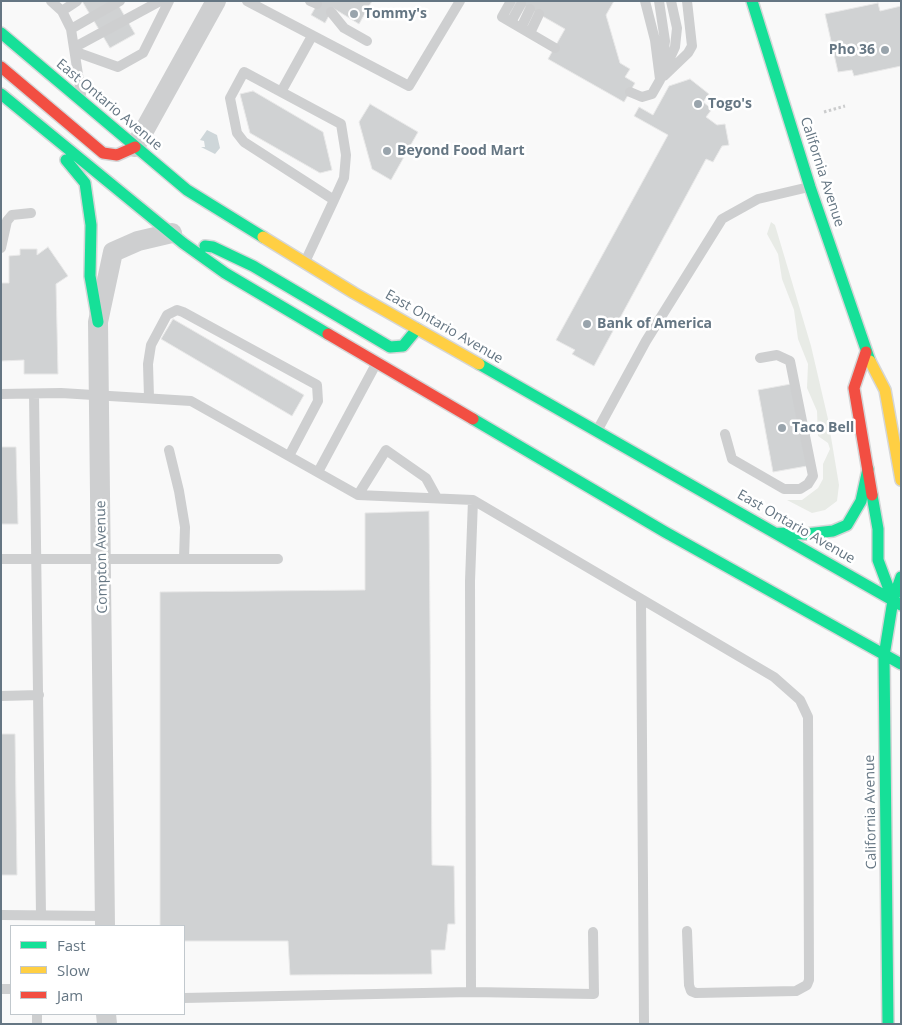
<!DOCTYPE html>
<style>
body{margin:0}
#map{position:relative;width:902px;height:1025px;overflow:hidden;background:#f9f9f9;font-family:"Open Sans",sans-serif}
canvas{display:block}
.frame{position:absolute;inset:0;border:2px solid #657683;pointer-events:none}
.legend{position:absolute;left:10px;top:925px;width:175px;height:90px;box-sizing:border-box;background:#fff;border:1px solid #c1c8cd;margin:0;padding:6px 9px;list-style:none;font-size:15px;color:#657683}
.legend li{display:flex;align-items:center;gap:10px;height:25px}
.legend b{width:25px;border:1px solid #c1c8cd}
</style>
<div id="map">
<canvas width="902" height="1025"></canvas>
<div class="frame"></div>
<ul class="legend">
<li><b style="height:6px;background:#16e098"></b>Fast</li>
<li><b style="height:6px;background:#ffcf43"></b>Slow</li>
<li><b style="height:6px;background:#f24e42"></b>Jam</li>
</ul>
</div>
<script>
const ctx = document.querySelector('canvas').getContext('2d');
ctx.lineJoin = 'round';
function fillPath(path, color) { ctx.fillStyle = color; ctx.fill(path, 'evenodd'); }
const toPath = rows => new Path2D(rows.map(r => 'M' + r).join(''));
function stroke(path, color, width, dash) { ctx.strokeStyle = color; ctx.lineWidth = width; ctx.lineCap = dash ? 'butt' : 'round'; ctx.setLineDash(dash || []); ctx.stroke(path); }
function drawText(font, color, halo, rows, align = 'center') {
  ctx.font = font + ' "Open Sans",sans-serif'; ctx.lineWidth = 5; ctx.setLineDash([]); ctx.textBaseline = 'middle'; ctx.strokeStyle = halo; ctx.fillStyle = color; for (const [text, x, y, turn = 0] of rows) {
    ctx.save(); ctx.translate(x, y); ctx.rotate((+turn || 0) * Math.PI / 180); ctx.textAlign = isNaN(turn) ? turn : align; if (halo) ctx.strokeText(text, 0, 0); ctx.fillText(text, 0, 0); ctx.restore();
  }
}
const green = toPath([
 [771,222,775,225,811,346,828,419,839,485,837,501,825,510,812,513,787,500,802,500,818,488,823,479,823,464,830,449,828,443,818,436,817,411,807,388,808,364,798,339,794,310,782,279,778,254,767,234]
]);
const water = toPath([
 [207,130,217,135,220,148,215,154,201,147,205,147,204,141,200,140]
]);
const building = toPath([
 [82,1,116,1,135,34,110,48,82,1],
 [319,1,372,1,359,24,333,8,325,23,311,15,319,1],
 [516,1,614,1,606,15,620,63,630,69,625,77,635,83,624,102,548,59,565,29,516,1],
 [878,3,880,11,901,6,901,66,854,76,852,70,838,72,825,14,878,3],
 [690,79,709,94,703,102,712,109,706,117,717,125,725,124,729,145,722,146,713,162,706,159,594,366,572,354,575,350,556,340,668,135,634,116,639,107,653,115,669,86,690,79],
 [253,91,323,132,332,170,320,173,250,133,240,94,253,91],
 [370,104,418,132,391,180,372,169,359,122,370,104],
 [48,247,68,276,56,284,58,374,24,374,24,360,1,361,1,283,9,283,9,256,20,255,20,249,37,249,37,255,48,247],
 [173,319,304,395,292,416,161,339,173,319],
 [791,384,807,466,773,472,758,390,791,384],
 [1,447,16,447,18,524,1,524,1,447],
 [429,511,432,865,454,866,455,924,448,924,445,950,431,950,432,974,290,975,288,941,184,941,184,926,160,926,160,592,365,590,365,513,429,511],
 [1,734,15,734,17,875,1,875,1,734]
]);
const path = toPath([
 [824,112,845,106]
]);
const lane = toPath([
 [51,1,62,11,71,29,81,94],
 [247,1,409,86,460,1],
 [310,1,317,4],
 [511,1,502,17,555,48],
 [645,1,655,40,660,79],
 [659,1,665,41,662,64],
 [62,11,77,1],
 [331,12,344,28,367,41],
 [511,22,521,4],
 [521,28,530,9],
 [71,29,120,1],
 [530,33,539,14],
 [75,47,160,1],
 [76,52,118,67,143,53,169,1],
 [664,76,688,53,692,46,687,1],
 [281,92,312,36],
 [630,92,642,97,652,94,660,80,675,47,677,28,671,1],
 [1,248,7,221,12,215,31,213],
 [305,262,334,200,344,178,346,155,341,124,244,72,230,98,237,133,244,142,334,200],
 [1,394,61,393,191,401,358,495,473,500,774,677,800,700,808,717,809,980,807,985,796,991,696,993,691,991,689,985,687,931],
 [34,394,41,915],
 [149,397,148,364,151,345,167,315,177,310,183,312,317,385,318,401,289,456],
 [597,431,646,341,722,219,758,199,809,187],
 [725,434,732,459,784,489,800,489,808,484,813,476,790,361,777,355,760,358],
 [169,450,179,491,185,527,184,559],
 [318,472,376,364],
 [358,495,386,450,426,478,437,498],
 [1,559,278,559],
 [641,599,644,1024],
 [1,696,39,695],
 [1,915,105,916],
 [1,989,11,989],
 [471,992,470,581,473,500],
 [184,998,471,992,594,994,593,932],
 [37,1014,37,1024]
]);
const street = toPath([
 [135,147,216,1],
 [105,926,98,322,113,252,138,241,172,233],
 [106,1014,107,1024]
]);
const fast = toPath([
 [752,1,810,187,870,361],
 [1,33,187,190,263,237],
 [1,94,183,243,225,273,328,334],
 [66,160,85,183,91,225,90,276,98,322],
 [205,246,213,247,253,266,390,347,403,346,417,329],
 [479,364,901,605],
 [473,419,665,532,901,664],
 [872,495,878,529,878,560,893,600],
 [775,533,806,534,833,531,847,525,861,501,868,469],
 [888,1024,884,656,893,600,901,577]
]);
const slow = toPath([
 [263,237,354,293,479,364],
 [870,361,885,390,901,480]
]);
const jam = toPath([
 [1,67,103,153,117,155,135,147],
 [328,334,473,419],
 [866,352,854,388,872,495]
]);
const markers = [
 [354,14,5,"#99a4ac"],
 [885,50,5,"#99a4ac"],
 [698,104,5,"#99a4ac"],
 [387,151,5,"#99a4ac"],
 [587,324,5,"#99a4ac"],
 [782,428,5,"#99a4ac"]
];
const poiNames = [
 ["Tommy's",364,14],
 ["Pho 36",875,50,"right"],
 ["Togo's",708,104],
 ["Beyond Food Mart",397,151],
 ["Bank of America",597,324],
 ["Taco Bell",792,428]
];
const streetNames = [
 ["East Ontario Avenue",109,105,40],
 ["California Avenue",822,172,72],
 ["East Ontario Avenue",444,327,30],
 ["East Ontario Avenue",796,527,30],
 ["Compton Avenue",102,557,-91],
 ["California Avenue",871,812,-91]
];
fillPath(green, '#e8ebe6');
fillPath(water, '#ced6d9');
fillPath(building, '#d0d2d3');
stroke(building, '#e8e8e8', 1);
stroke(fast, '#d5d6d7', 14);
stroke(slow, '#d5d6d7', 14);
stroke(jam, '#d5d6d7', 14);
stroke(path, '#cbcccd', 3, [2.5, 2.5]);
stroke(lane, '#cecfd0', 10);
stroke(street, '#cecfd0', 20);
stroke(fast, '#16e098', 11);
stroke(slow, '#ffcf43', 11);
stroke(jam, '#f24e42', 11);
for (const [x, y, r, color] of markers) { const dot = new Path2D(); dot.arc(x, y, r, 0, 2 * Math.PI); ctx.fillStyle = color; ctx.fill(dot); stroke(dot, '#fff', 2); }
drawText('bold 14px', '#657683', '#fff', poiNames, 'left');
drawText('14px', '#657683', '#fff', streetNames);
</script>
